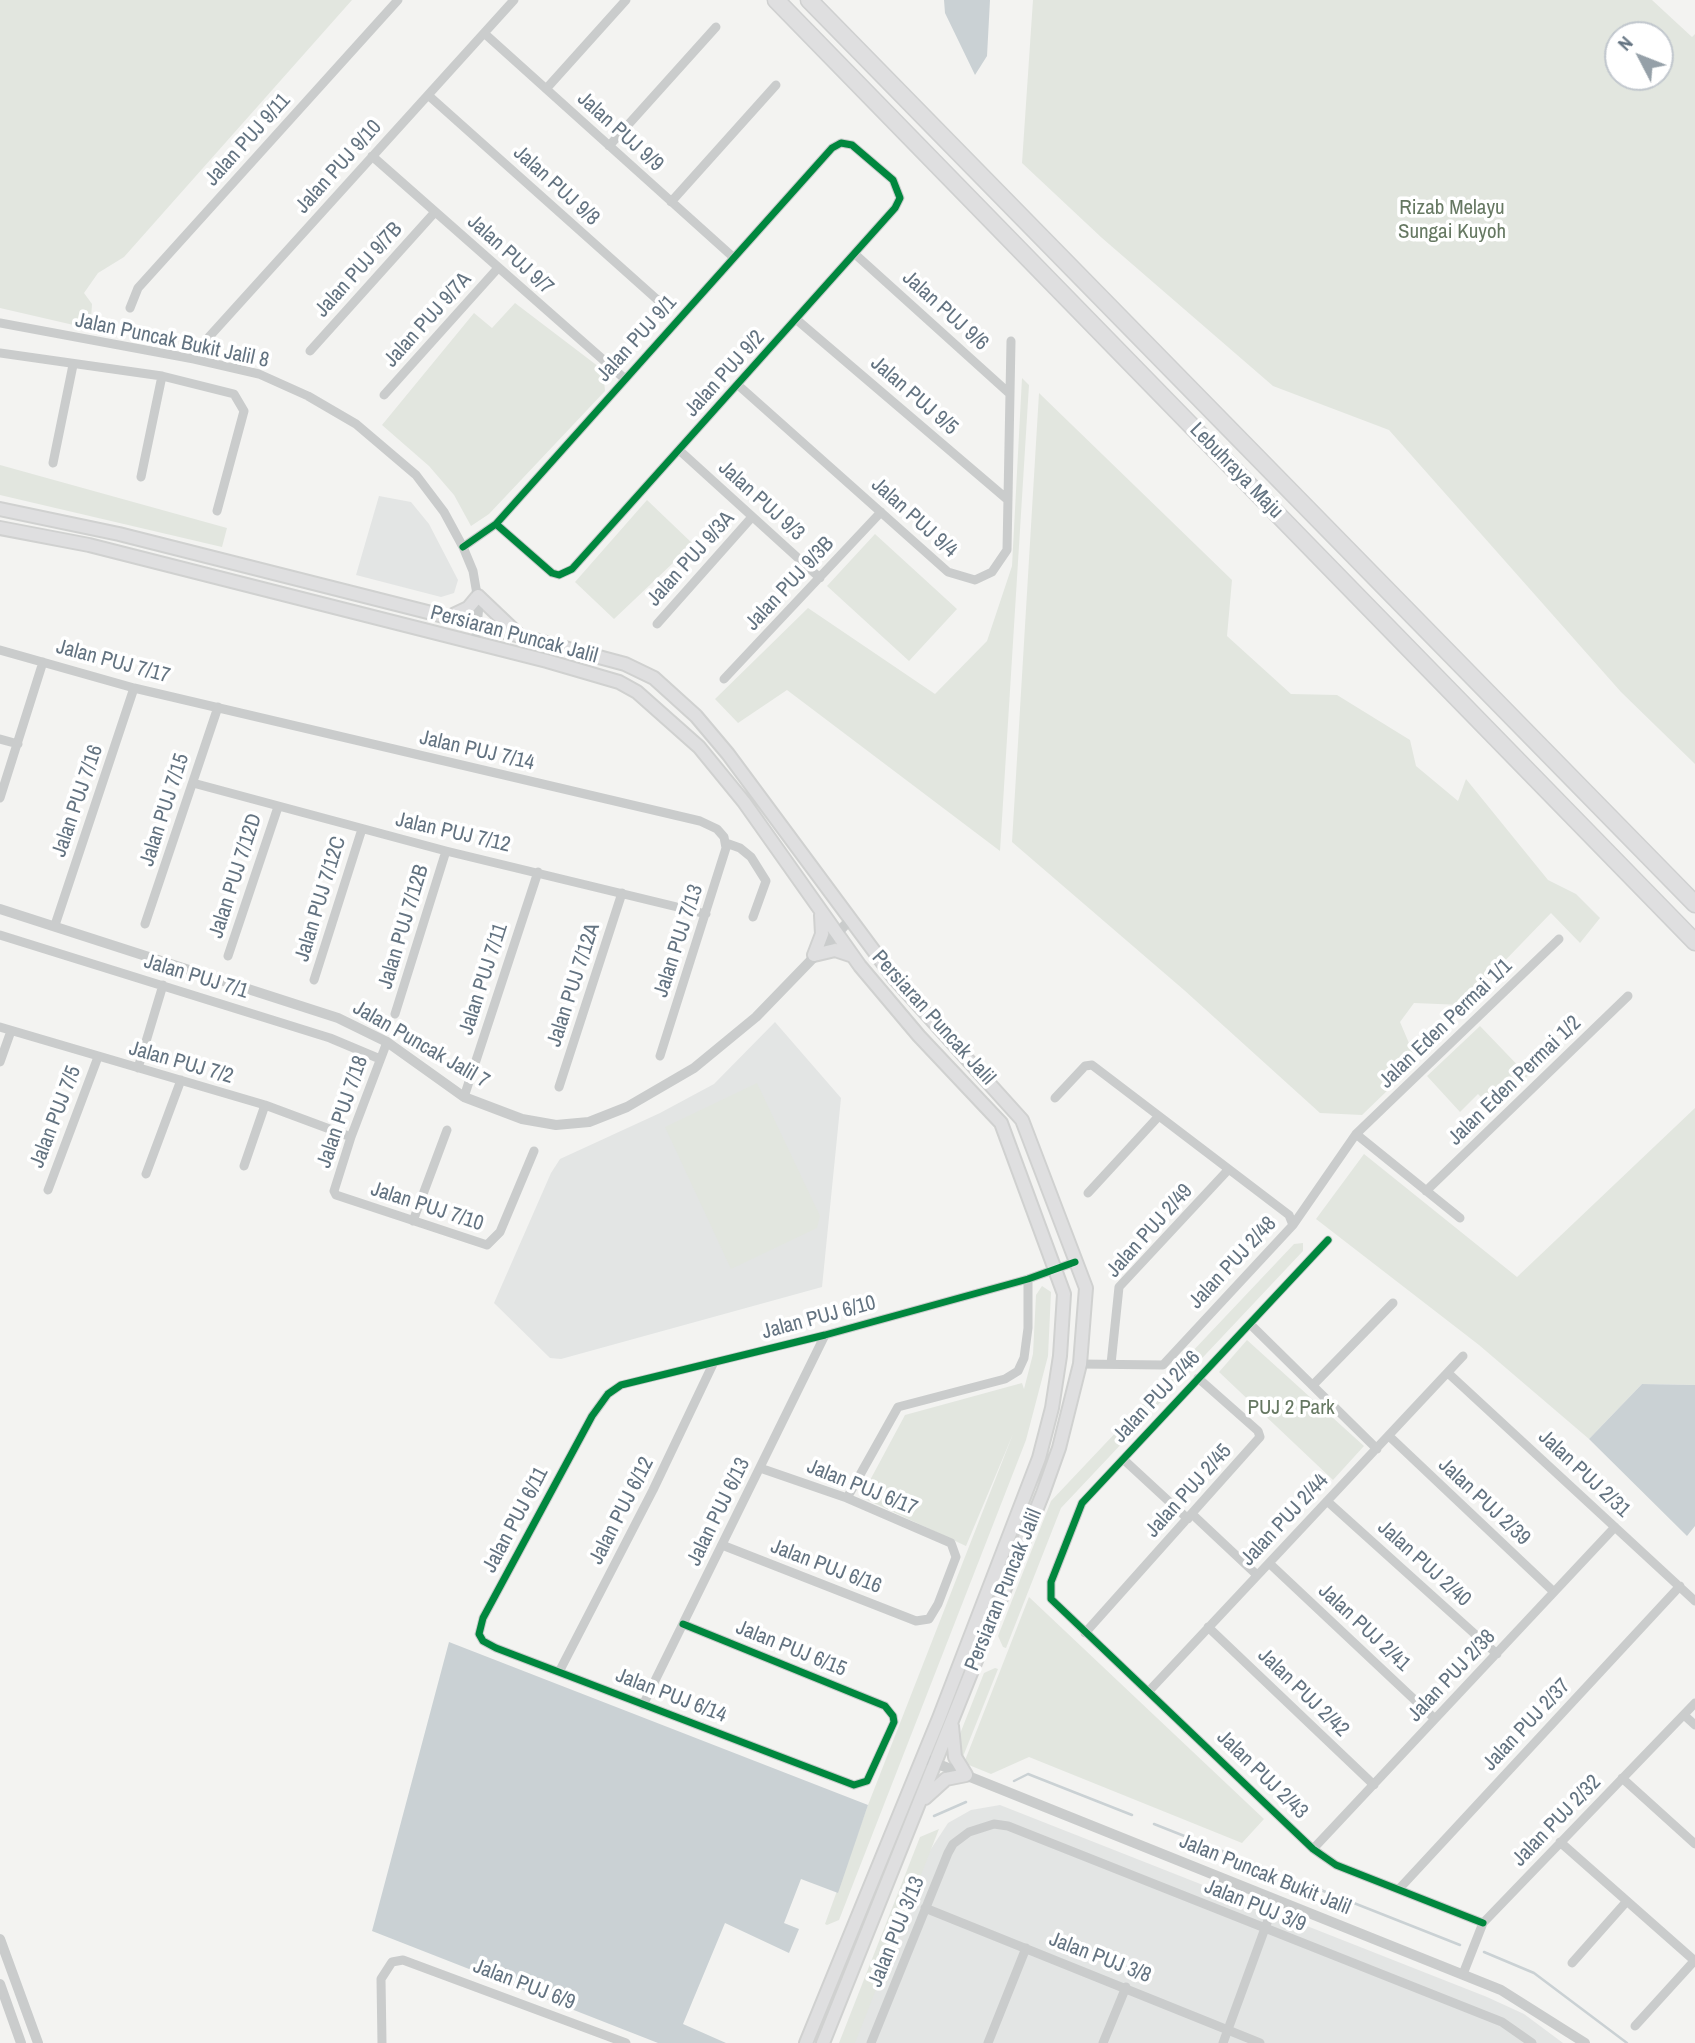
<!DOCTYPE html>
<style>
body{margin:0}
#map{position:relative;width:1695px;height:2043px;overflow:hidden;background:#f3f3f1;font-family:"Archivo Narrow",sans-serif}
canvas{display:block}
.north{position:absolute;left:1604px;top:21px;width:70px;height:70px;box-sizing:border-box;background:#fff;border:2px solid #c1c7cd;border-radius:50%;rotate:312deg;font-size:19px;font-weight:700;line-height:28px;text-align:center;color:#637381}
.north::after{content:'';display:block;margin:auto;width:24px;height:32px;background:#95a0a8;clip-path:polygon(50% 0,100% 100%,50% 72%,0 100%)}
</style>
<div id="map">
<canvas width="1695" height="2043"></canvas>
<div class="north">N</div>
</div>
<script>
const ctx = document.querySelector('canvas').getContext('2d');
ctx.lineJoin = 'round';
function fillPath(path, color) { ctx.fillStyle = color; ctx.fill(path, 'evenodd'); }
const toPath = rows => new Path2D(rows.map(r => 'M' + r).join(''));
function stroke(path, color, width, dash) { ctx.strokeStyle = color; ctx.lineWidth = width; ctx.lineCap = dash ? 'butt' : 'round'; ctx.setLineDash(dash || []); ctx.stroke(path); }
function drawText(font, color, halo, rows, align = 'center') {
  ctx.font = font + ' "Archivo Narrow",sans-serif'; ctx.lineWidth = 7; ctx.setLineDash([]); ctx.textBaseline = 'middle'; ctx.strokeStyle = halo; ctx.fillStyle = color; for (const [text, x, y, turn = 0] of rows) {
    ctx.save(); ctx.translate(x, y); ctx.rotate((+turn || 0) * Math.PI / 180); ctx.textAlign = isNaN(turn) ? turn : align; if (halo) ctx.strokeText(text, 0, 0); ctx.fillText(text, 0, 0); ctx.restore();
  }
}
const built = toPath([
 [379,496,411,502,429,524,458,580,454,593,441,597,356,575],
 [775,1022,841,1098,822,1287,561,1359,550,1358,494,1303,551,1173,560,1159,660,1113,714,1084],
 [1000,1805,1487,1997,1524,2014,1563,2043,853,2043,927,1855,948,1823,971,1810]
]);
const green = toPath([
 [0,0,352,0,124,257,98,273,84,293,92,304,91,319,78,326,0,308],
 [1033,0,1652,0,1692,37,1695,34,1695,764,1621,692,1389,430,1273,386,1102,238,1022,163],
 [1618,35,1660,35,1660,77,1618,77],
 [515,303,603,370,605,391,489,514,471,526,454,495,429,466,382,425,474,313,492,328],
 [1022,378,1029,385,1000,851,787,690,738,723,715,699,808,608,935,694,987,641,1012,566],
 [1039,393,1232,580,1227,636,1291,694,1337,695,1410,740,1416,766,1458,801,1466,779,1548,880,1576,894,1600,918,1580,943,1551,913,1462,1005,1414,1003,1400,1022,1417,1062,1362,1115,1320,1113,1184,990,1012,842],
 [0,465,227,528,222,547,0,495],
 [647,500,693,544,614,619,575,582],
 [875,534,957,609,909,661,827,586],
 [1480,1026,1528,1076,1493,1109,1478,1094,1460,1112,1427,1076],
 [757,1083,820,1216,817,1228,731,1269,665,1127],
 [1695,1108,1695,1385,1642,1384,1589,1439,1479,1345,1316,1219,1364,1154,1517,1277],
 [1303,1243,1303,1251,1061,1508,1006,1648,1003,1647,998,1636,1051,1501,1294,1244],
 [1042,1286,1051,1292,1048,1356,1026,1440,839,1920,827,1925,825,1924,868,1805,1013,1434,966,1546,861,1497,905,1415,1022,1383,1024,1389,1033,1354,1036,1295],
 [1247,1340,1364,1446,1333,1480,1219,1372],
 [1029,1597,1264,1819,1242,1843,1029,1757,991,1774,964,1763],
 [995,1668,998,1669,962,1759,956,1744,984,1673],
 [939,1829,855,2043,839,2043,920,1837]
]);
const water = toPath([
 [944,0,990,0,987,56,975,75,945,13],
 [1642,1384,1695,1385,1695,1526,1687,1536,1589,1439],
 [449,1642,868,1805,838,1893,801,1879,784,1923,799,1929,789,1953,725,1923,683,2024,726,2043,658,2043,372,1931]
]);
const stream = toPath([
 [1014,1781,1028,1774,1132,1815],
 [934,1816,966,1802],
 [1154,1824,1460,1945],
 [1484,1952,1534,1973,1627,2043]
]);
const minor = toPath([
 [484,33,733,257],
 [546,89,626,0],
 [428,95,661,303],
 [609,146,716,27],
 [372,156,625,379],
 [671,202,776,85],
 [856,255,1010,394],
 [130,308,138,288,398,0],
 [797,320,1008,500],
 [0,323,194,359,259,374,308,396,356,424,416,475,444,512,463,547,473,571,479,606,475,644],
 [310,351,435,212],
 [0,353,162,376,234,394,244,411,217,511],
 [194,359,208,338,514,0],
 [738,385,948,572,975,580,992,572,1007,550,1011,341],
 [384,395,498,268],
 [679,450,820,578],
 [53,463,73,365],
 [141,477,162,376],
 [463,547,496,524,832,148,841,143,852,145,893,180,900,198,895,208,572,569,559,575,552,573,496,524],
 [657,624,752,517],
 [0,650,134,688,700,821,717,829,724,837,726,848,660,1056],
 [724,679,881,512],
 [0,739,18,744],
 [193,783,446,851,706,914],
 [0,798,43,662],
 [726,843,740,848,751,857,766,881,753,917],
 [145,924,218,707],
 [55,925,134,688],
 [0,935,330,1038,380,1059],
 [228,956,278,807],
 [314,980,362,829],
 [395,1014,446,851],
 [0,1027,265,1105,351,1137],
 [387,1042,351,1137,334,1191,336,1195,487,1245,500,1232,534,1151],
 [0,1062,11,1031],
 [138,1068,163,985],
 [559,1087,622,893],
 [464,1097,538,872],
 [1055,1098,1085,1066,1092,1065,1289,1215,1293,1225,1163,1365,1080,1364],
 [1356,1134,1460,1218],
 [244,1166,265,1105],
 [146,1174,181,1080],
 [48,1190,98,1057],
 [1426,1191,1628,996],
 [1088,1193,1158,1117],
 [413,1221,447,1130],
 [1293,1225,1356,1134,1559,939],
 [1328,1240,1082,1503,1051,1582,1051,1599,1313,1849,1336,1865,1483,1923],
 [1251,1325,1377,1449],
 [1111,1364,1119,1287,1228,1170],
 [1448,1373,1695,1601],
 [1313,1385,1393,1303],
 [1389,1436,1554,1592],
 [1123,1459,1188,1519],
 [847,1498,898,1407,1005,1379,1018,1371,1024,1358,1028,1328,1028,1279],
 [1327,1501,1497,1654],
 [1192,1514,1257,1575],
 [722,1545,916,1621,929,1619,938,1604,956,1557,951,1543,847,1498,760,1468],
 [1269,1563,1435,1719],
 [683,1624,885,1706,893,1716,894,1722,867,1781,854,1785,496,1648,483,1641,479,1634,483,1618,592,1416,608,1394,621,1385,825,1335,1028,1279,1075,1262],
 [1208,1627,1374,1785],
 [1085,1633,1260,1437,1258,1431,1198,1378],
 [559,1672,653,1490,713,1364],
 [1149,1691,1463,1356],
 [643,1705,825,1335],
 [1684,1715,1695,1725],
 [1622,1778,1695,1844],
 [1560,1842,1695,1961],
 [1313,1849,1615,1527],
 [1399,1889,1680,1586],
 [925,1908,1260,2043],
 [1572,1963,1627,1901],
 [1463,1974,1483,1923,1695,1703],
 [1635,2026,1695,1960],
 [382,2043,381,1979,392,1962,403,1960,626,2043],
 [871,2043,948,1853,953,1844,969,1832,994,1824,1008,1826,1502,2022,1532,2043],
 [988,2043,1026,1948],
 [1103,2043,1126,1987],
 [1223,2043,1275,1901]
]);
const tertiary = toPath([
 [0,909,338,1018,387,1042,464,1097,522,1119,556,1125,589,1122,627,1107,694,1068,756,1017,849,921],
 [923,1758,1501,1990,1585,2043],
 [0,1939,38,2043],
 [0,1984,21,2043]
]);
const secondary = toPath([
 [0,509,119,534,479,625,625,664,654,678,696,716,728,754,894,978,1022,1120,1086,1288,1080,1364,1059,1448,1043,1493,823,2043],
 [0,528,89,545,547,661,619,682,637,692,699,747,744,802,860,966,919,1036,1001,1123,1064,1294,1060,1356,1052,1408,1039,1458,939,1718,806,2043],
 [449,617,468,608,478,596,519,635],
 [814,955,822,934,821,915],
 [814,955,835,950,853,956],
 [925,1798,946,1779,966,1775,955,1757,952,1726]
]);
const motorway = toPath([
 [776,0,1695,942],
 [809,0,1695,904]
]);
const cycleway = toPath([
 [463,547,496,524,832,148,841,143,852,145,893,180,900,198,895,208,572,569,559,575,552,573,496,524],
 [1328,1240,1082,1503,1051,1582,1051,1599,1313,1849,1336,1865,1483,1923],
 [683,1624,885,1706,893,1716,894,1722,867,1781,854,1785,496,1648,483,1641,479,1634,483,1618,592,1416,608,1394,621,1385,825,1335,1028,1279,1075,1262]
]);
const streetNames = [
 ["Jalan PUJ 9/9",620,132,42],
 ["Jalan PUJ 9/11",248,140,-48],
 ["Jalan PUJ 9/10",339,167,-48],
 ["Jalan PUJ 9/8",556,186,42],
 ["Jalan PUJ 9/7",510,255,42],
 ["Jalan PUJ 9/7B",359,270,-48],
 ["Jalan PUJ 9/6",945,311,42],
 ["Jalan PUJ 9/7A",428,320,-48],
 ["Jalan PUJ 9/1",637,339,-48],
 ["Jalan Puncak Bukit Jalil 8",172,341,12],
 ["Jalan PUJ 9/2",725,374,-48],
 ["Jalan PUJ 9/5",914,396,41],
 ["Lebuhraya Maju",1236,471,46],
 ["Jalan PUJ 9/3",761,501,42],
 ["Jalan PUJ 9/4",914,518,42],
 ["Jalan PUJ 9/3A",691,559,-48],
 ["Jalan PUJ 9/3B",790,584,-47],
 ["Persiaran Puncak Jalil",514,635,15],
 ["Jalan PUJ 7/17",113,662,15],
 ["Jalan PUJ 7/14",477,751,13],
 ["Jalan PUJ 7/16",78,801,-71],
 ["Jalan PUJ 7/15",165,810,-72],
 ["Jalan PUJ 7/12",453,833,13],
 ["Jalan PUJ 7/12D",236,876,-72],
 ["Jalan PUJ 7/12C",321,899,-73],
 ["Jalan PUJ 7/12B",404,927,-73],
 ["Jalan PUJ 7/13",679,941,-72],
 ["Jalan PUJ 7/1",196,977,17],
 ["Jalan PUJ 7/11",484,979,-72],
 ["Jalan PUJ 7/12A",574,985,-72],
 ["Persiaran Puncak Jalil",933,1018,48],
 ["Jalan Eden Permai 1/1",1446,1024,-44],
 ["Jalan Puncak Jalil 7",421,1045,30],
 ["Jalan PUJ 7/2",181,1063,16],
 ["Jalan Eden Permai 1/2",1515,1081,-44],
 ["Jalan PUJ 7/18",343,1112,-71],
 ["Jalan PUJ 7/5",56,1117,-69],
 ["Jalan PUJ 7/10",427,1207,18],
 ["Jalan PUJ 2/49",1150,1231,-48],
 ["Jalan PUJ 2/48",1233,1263,-47],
 ["Jalan PUJ 6/10",819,1318,-15],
 ["Jalan PUJ 2/46",1157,1397,-47],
 ["Jalan PUJ 2/31",1584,1474,43],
 ["Jalan PUJ 6/17",862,1488,22],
 ["Jalan PUJ 2/45",1189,1491,-48],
 ["Jalan PUJ 2/39",1484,1502,43],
 ["Jalan PUJ 6/12",622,1511,-63],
 ["Jalan PUJ 6/13",719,1512,-64],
 ["Jalan PUJ 6/11",516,1520,-62],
 ["Jalan PUJ 2/44",1285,1520,-47],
 ["Jalan PUJ 2/40",1424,1564,42],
 ["Jalan PUJ 6/16",826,1567,21],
 ["Persiaran Puncak Jalil",1004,1590,-68],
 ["Jalan PUJ 2/41",1364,1628,43],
 ["Jalan PUJ 6/15",791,1649,22],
 ["Jalan PUJ 2/38",1452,1676,-47],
 ["Jalan PUJ 2/42",1303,1693,44],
 ["Jalan PUJ 6/14",671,1696,21],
 ["Jalan PUJ 2/37",1527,1725,-47],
 ["Jalan PUJ 2/43",1262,1775,44],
 ["Jalan PUJ 2/32",1557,1821,-46],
 ["Jalan Puncak Bukit Jalil",1265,1875,22],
 ["Jalan PUJ 3/9",1255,1906,22],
 ["Jalan PUJ 3/13",897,1932,-68],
 ["Jalan PUJ 3/8",1100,1958,21],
 ["Jalan PUJ 6/9",524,1985,21]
];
const parkNames = [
 ["Rizab Melayu",1452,208],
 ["Sungai Kuyoh",1452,232],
 ["PUJ 2 Park",1291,1408]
];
fillPath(built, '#e3e5e4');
fillPath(green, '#e2e6df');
fillPath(water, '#cad1d4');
stroke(stream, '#cad1d4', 2.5);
stroke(secondary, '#d0d1d0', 16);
stroke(motorway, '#cfd0d0', 19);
stroke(minor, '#cacccc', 9);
stroke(tertiary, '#cacccc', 10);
stroke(secondary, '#dfdfe0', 12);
stroke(motorway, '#dfdfe0', 16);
stroke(cycleway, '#00873e', 7);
drawText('21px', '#637381', '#fff', streetNames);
drawText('21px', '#667862', '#fff', parkNames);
</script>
